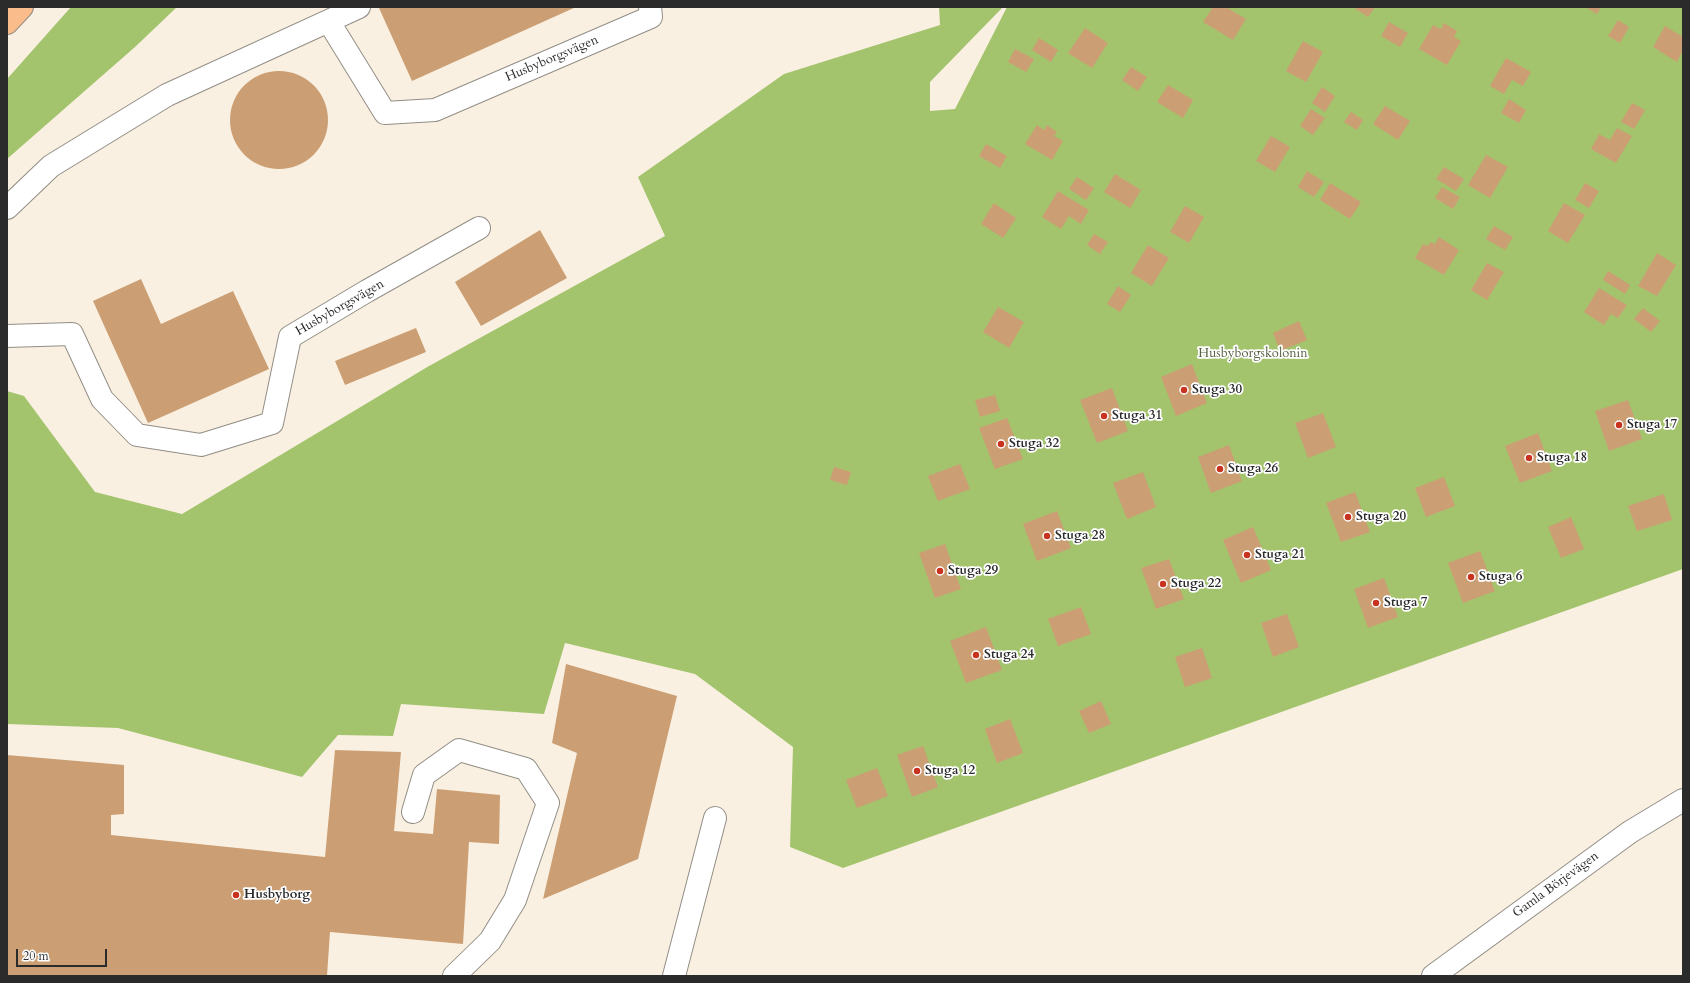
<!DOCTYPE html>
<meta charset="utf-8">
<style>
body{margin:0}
#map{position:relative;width:1690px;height:983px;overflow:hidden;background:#faf0e2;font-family:Cardo,serif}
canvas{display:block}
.frame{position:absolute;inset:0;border:8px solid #2b2b2b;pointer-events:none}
.scale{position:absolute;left:16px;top:949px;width:91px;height:18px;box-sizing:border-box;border:2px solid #2b2b2b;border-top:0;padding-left:5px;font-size:12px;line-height:14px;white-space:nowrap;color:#2b2b2b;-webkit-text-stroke:3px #fff;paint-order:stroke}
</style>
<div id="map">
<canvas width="1690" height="983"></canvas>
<div class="frame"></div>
<div class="scale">20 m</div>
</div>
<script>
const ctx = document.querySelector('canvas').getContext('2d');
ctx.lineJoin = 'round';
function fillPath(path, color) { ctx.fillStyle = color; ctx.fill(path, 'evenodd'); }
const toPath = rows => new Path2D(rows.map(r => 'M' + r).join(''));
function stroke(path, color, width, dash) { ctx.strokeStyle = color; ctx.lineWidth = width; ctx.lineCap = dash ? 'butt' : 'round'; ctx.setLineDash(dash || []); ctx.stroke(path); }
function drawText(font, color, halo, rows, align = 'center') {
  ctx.font = font + ' Cardo,serif'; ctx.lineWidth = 3.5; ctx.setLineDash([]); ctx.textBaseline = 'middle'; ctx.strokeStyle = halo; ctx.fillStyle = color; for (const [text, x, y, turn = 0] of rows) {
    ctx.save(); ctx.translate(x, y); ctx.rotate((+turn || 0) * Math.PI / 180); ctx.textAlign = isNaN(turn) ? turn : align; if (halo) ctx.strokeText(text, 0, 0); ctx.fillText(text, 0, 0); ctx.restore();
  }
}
const green = toPath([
 [71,7,177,7,135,47,7,159,7,79],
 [939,7,1003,7,930,82,930,111,955,109,1007,7,1683,7,1683,569,843,868,790,847,793,747,695,674,565,643,544,714,401,704,393,736,338,735,302,777,118,728,7,724,7,391,24,396,95,492,182,514,429,366,665,236,638,177,784,74,940,25]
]);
const building = toPath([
 [382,7,576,7,412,81,379,8],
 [1213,7,1226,7,1246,19,1233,40,1203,22],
 [1353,7,1375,7,1368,17],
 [1585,7,1601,7,1597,14],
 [1618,20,1629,27,1620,43,1608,36],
 [1389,22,1408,33,1400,47,1381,36],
 [1444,23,1457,31,1454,37,1461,41,1447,65,1419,49,1433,25,1441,29],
 [1665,26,1683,37,1683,50,1677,62,1653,47],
 [1085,28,1108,43,1092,68,1068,53],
 [1039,38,1058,50,1051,62,1032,50],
 [1303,41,1323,52,1306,82,1286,71],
 [1015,49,1034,59,1026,72,1008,62],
 [1506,58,1531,72,1523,86,1512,80,1504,94,1490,86],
 [1131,67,1147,77,1138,91,1122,80],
 '230 120a49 49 0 1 1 98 0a49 49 0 1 1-98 0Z',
 [1168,85,1193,100,1183,118,1157,102],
 [1322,87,1335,96,1325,112,1312,103],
 [1509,99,1526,110,1519,123,1501,113],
 [1632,103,1645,110,1634,129,1621,122],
 [1385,106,1410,121,1398,140,1373,124],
 [1311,109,1325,118,1313,135,1300,126],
 [1351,112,1363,120,1357,130,1344,122],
 [1037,125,1044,130,1047,125,1057,132,1054,136,1063,141,1052,160,1025,144],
 [1617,128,1632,136,1616,163,1591,149,1599,134,1610,140],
 [1271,136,1290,147,1275,172,1256,161],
 [986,144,1007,156,1000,168,979,156],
 [1486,155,1508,167,1490,198,1468,185],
 [1444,167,1464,179,1456,191,1436,179],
 [1307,171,1324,182,1314,197,1298,187],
 [1115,174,1141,190,1130,208,1104,192],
 [1077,177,1094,188,1086,200,1069,189],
 [1330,183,1361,202,1350,219,1320,200],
 [1585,183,1599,191,1589,208,1575,200],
 [1442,187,1460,197,1453,209,1435,198],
 [1058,191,1089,210,1081,224,1069,216,1061,229,1042,217],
 [994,203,1016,218,1003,238,981,224],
 [1564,203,1585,215,1568,243,1548,231],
 [1185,206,1204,217,1189,243,1170,232],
 [1494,226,1513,237,1505,250,1486,239],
 [540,230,567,278,481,326,455,282],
 [1094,234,1108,242,1100,254,1087,245],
 [1439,237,1459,250,1444,275,1415,258,1423,244,1428,246,1430,242,1435,244],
 [1148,245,1169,258,1152,286,1131,273],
 [1657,253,1676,265,1657,296,1638,286],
 [1487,263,1504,272,1487,300,1471,290],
 [1608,271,1630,285,1625,294,1603,280],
 [141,279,161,324,233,291,269,369,148,423,93,301],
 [1118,286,1131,295,1120,312,1107,304],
 [1599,288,1627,305,1618,318,1611,314,1604,325,1584,312],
 [998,307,1024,322,1009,348,983,332],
 [1643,308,1660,321,1651,332,1634,319],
 [1299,321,1307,340,1280,351,1273,333],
 [416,328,426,352,345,385,335,361],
 [1192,364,1207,403,1176,416,1161,377],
 [1112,388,1128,431,1097,443,1080,400],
 [995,395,1000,411,980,417,975,400],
 [1628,400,1642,439,1609,451,1595,411],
 [1323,413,1336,447,1308,458,1295,423],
 [1007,418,1023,459,995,469,979,428],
 [1538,433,1552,471,1520,483,1505,446],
 [1229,445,1242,481,1211,493,1198,457],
 [960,464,970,489,938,501,928,476],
 [834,467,851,472,847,485,830,480],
 [1143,472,1156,507,1127,519,1113,483],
 [1444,477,1455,506,1426,517,1415,488],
 [1355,492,1370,532,1341,542,1326,503],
 [1664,494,1672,520,1637,531,1628,506],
 [1057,511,1071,548,1037,561,1023,524],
 [1571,517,1584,549,1561,558,1548,527],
 [1253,527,1271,570,1241,583,1223,540],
 [945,544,961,589,935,598,919,553],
 [1480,551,1495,591,1463,603,1448,563],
 [1169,559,1184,599,1156,609,1141,568],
 [1384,578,1398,617,1368,628,1354,589],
 [1081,607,1091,634,1058,646,1048,619],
 [1287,614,1299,647,1273,657,1261,623],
 [986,627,1002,670,966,683,950,641],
 [1202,648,1212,678,1185,687,1175,657],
 [566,664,677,696,638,859,543,899,577,753,552,743],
 [1101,701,1111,724,1089,733,1079,711],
 [1010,719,1023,753,997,763,985,729],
 [923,746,938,787,912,797,897,755],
 [335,750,401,752,394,831,433,834,437,789,500,795,499,844,469,842,463,944,330,932,327,976,7,976,7,755,124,765,124,814,111,815,111,835,325,857],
 [877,768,888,796,857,808,846,780]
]);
const minor = toPath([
 [329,22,385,113,435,110,651,17,650,7],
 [7,208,51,166,167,95,359,7],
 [7,336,72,334,102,399,137,435,201,445,272,423,290,337,367,291,479,228],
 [413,812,424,775,459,750,526,769,548,803,515,900,490,941,454,976],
 [674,976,715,818],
 [1433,976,1630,832,1683,800]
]);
const major = toPath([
 [7,23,22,7]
]);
const markers = [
 [1184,390,4,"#c8321e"],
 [1104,416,4,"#c8321e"],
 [1619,425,4,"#c8321e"],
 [1001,444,4,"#c8321e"],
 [1529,458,4,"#c8321e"],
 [1220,469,4,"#c8321e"],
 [1348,517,4,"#c8321e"],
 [1047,536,4,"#c8321e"],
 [1247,555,4,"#c8321e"],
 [940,571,4,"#c8321e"],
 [1471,577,4,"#c8321e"],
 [1163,584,4,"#c8321e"],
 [1376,603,4,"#c8321e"],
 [976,655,4,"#c8321e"],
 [917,771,4,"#c8321e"],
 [236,895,4,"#c8321e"]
];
const streetNames = [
 ["Husbyborgsvägen",552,59,-23],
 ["Husbyborgsvägen",340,308,-30],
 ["Gamla Börjevägen",1556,885,-36]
];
const parkNames = [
 ["Husbyborgskolonin",1253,354]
];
const poiNames = [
 ["Stuga 30",1192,390],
 ["Stuga 31",1112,416],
 ["Stuga 17",1627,425],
 ["Stuga 32",1009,444],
 ["Stuga 18",1537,458],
 ["Stuga 26",1228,469],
 ["Stuga 20",1356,517],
 ["Stuga 28",1055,536],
 ["Stuga 21",1255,555],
 ["Stuga 29",948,571],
 ["Stuga 6",1479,577],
 ["Stuga 22",1171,584],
 ["Stuga 7",1384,603],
 ["Stuga 24",984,655],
 ["Stuga 12",925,771],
 ["Husbyborg",244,895]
];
fillPath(green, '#a3c46d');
fillPath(building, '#cb9f73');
stroke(minor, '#928e86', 24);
stroke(major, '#928e86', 24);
stroke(minor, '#fff', 22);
stroke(major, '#f9bc8a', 22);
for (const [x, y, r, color] of markers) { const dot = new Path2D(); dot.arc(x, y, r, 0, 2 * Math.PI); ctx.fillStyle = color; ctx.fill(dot); stroke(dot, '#fff', 1.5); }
drawText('13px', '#2b2b2b', '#fff', streetNames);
drawText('13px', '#556142', '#fff', parkNames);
drawText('bold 13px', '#2b2b2b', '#fff', poiNames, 'left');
</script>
